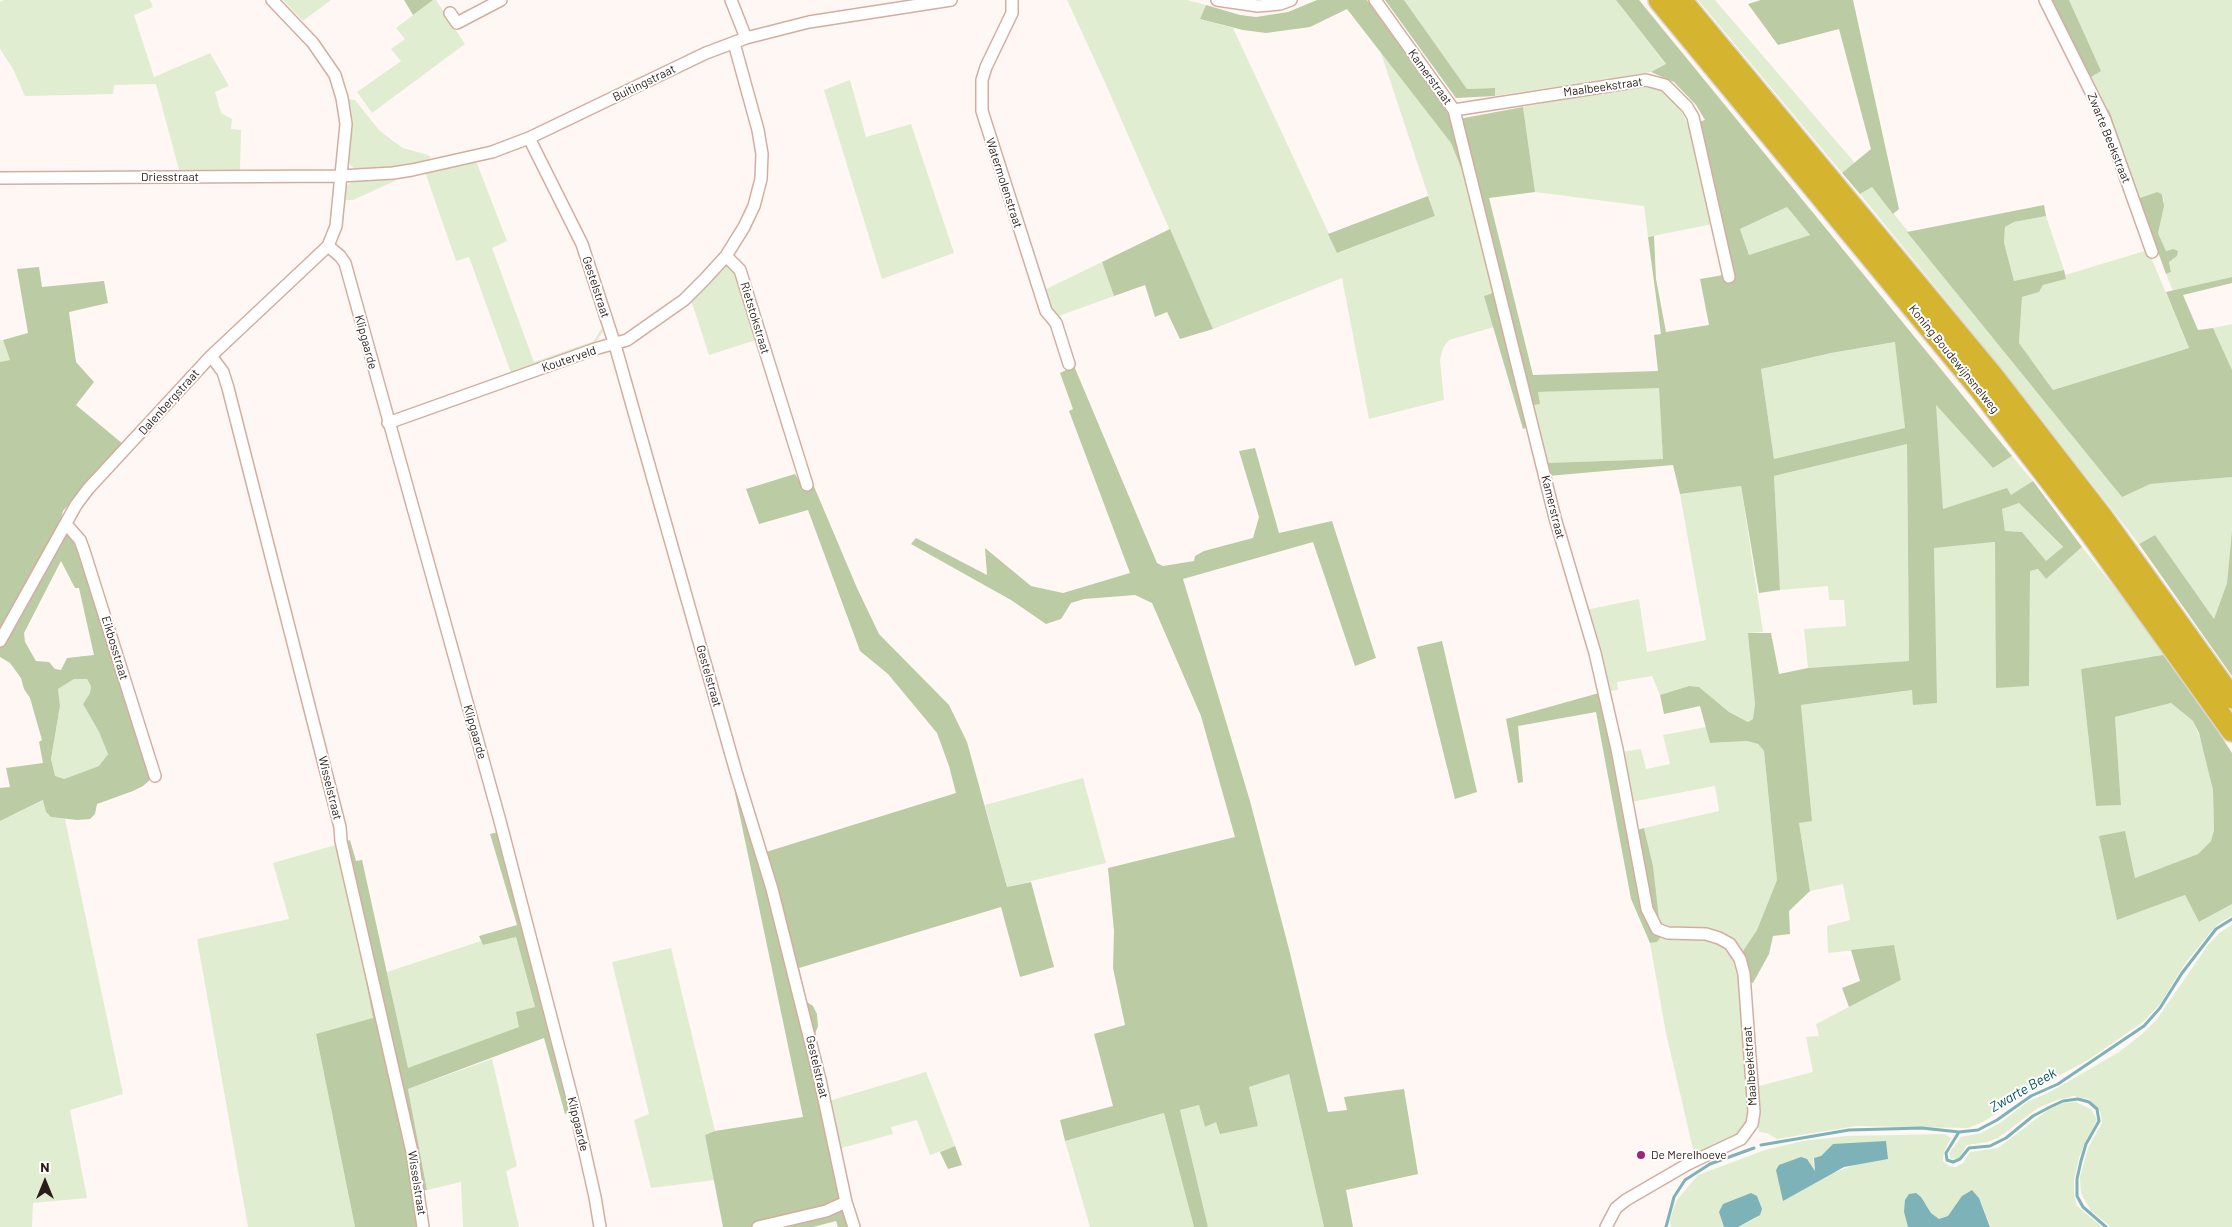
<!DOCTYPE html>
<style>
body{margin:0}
#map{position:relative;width:2232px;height:1227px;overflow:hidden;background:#fff7f4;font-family:Barlow,sans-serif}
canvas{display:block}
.north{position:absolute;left:20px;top:1157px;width:50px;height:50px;-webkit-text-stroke:4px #fff;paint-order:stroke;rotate:0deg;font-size:14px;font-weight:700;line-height:20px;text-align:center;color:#2a1c17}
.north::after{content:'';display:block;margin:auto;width:18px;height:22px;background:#2a1c17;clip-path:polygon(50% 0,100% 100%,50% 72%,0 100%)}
</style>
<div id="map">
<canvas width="2232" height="1227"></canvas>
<div class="north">N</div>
</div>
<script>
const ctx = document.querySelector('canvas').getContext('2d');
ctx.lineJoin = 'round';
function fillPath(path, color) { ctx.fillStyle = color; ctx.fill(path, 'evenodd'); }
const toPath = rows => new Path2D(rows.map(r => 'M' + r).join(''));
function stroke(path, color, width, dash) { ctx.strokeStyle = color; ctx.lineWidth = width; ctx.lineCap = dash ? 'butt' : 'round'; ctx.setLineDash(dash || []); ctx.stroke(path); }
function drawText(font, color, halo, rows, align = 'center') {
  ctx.font = font + ' Barlow,sans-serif'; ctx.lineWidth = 4; ctx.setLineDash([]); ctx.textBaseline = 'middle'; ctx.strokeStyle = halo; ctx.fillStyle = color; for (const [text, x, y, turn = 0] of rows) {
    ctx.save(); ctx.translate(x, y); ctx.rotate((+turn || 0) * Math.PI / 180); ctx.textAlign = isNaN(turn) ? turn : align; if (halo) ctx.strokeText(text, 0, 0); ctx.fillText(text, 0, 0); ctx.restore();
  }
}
const green = toPath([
 [4,0,150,0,153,7,134,15,154,77,210,53,229,86,215,92,221,113,232,119,231,129,241,130,240,171,179,170,156,84,114,85,113,94,25,96,13,69,0,49,0,2],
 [283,0,331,0,303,21],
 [433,0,436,0,465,44,372,113,357,92,401,61,391,49,405,39,396,28],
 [1067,0,1187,0,1206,5,1200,19,1233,28,1338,253,1435,216,1381,53,1451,143,1464,175,1493,294,1484,296,1494,327,1449,340,1443,348,1440,360,1444,400,1369,419,1342,278,1213,329,1103,78],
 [1404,0,1616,0,1666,65,1651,72,1495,96,1495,88,1467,89],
 [1698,0,1715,0,1855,163,1842,173],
 [2069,0,2232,0,2232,277,2173,291,2166,274,2171,272,2169,262,2177,256,2173,249,2166,251,2158,233,2164,199,2162,194,2157,192,2140,198,2109,111,2104,112,2089,78,2100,71],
 [850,80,866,137,911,124,954,253,882,279,824,90],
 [1649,87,1657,88,1669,95,1682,113,1688,125,1713,224,1648,237,1644,206,1535,192,1523,107,1603,92],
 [349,99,355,100,379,130,393,141,403,148,428,155,431,157,429,160,391,168,355,169,351,166,347,160],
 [476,161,507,241,492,248,534,362,594,341,601,329,604,330,594,345,511,373,469,257,456,261,425,172],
 [394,179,395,181,353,200,346,200,342,196,345,187,353,181],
 [1872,187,2040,394,2150,484,2232,477,2232,530,2227,583,2214,619,2155,535,2139,544,1993,358,1860,194],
 [1787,207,1810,235,1749,255,1740,229],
 [2046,216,2064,270,2014,281,2004,244,2005,227,2014,222],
 [2148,250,2189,348,2053,390,2019,343,2022,297,2039,292,2043,285,2066,279,2065,275],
 [1102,262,1114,296,1056,317,1048,306,1044,290],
 [726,266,737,273,756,340,709,355,691,300,720,269],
 [2232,324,2232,370,2213,328],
 [0,340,3,340,10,360,0,362],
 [1896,342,1905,428,1774,459,1761,369,1831,353],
 [1659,387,1663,459,1545,463,1532,405,1538,392],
 [1935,404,1993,468,2012,456,2033,481,2011,496,2007,489,1943,510],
 [1907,444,1909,661,1808,668,1804,629,1846,626,1844,600,1829,600,1828,586,1780,590,1774,476],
 [1741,486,1763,632,1749,633,1755,704,1754,719,1748,722,1729,712,1699,687,1689,686,1660,695,1652,676,1617,682,1618,690,1609,691,1585,610,1639,599,1647,652,1706,640,1680,494],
 [2019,503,2063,548,2046,562,2022,532,2005,531,2002,508],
 [1996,542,1996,687,2028,686,2030,571,2038,569,2046,579,2082,547,2168,654,2081,669,2096,806,2121,805,2115,717,2171,703,2193,721,2204,748,2213,790,2214,830,2211,841,2198,854,2135,878,2117,920,2185,895,2199,922,2232,904,2232,916,2218,924,2208,935,2184,965,2160,1004,2143,1022,2088,1060,2038,1087,1983,1122,1968,1128,1856,1126,1777,1139,1767,1133,1759,1132,1755,1087,1813,1072,1806,1037,1819,1036,1816,1024,1901,980,1894,946,1828,953,1827,926,1850,920,1843,884,1810,891,1799,823,1811,820,1801,705,1912,690,1936,703,1934,548],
 [74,679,87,679,91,686,90,693,83,704,99,732,108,754,99,766,64,779,55,777,51,759,60,706,58,689],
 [1706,727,1710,743,1747,741,1758,744,1764,751,1777,880,1757,930,1743,951,1731,940,1663,929,1657,919,1653,866,1644,828,1719,811,1715,786,1631,802,1621,752,1641,749,1646,769,1670,764,1663,735],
 [1083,778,1106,863,1007,887,985,805],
 [44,800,46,812,51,817,65,819,123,1094,70,1110,87,1198,33,1203,32,1227,0,1227,0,821],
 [339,844,373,1019,316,1034,355,1227,248,1227,197,939,289,919,273,863],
 [2232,925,2232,1227,2111,1227,2091,1211,2081,1193,2080,1177,2088,1148,2102,1123,2101,1113,2089,1099,2082,1098,2074,1096,2057,1100,2038,1108,1998,1138,1987,1142,1967,1145,1959,1158,1951,1159,1949,1153,1961,1137,1981,1133,2000,1123,2029,1101,2050,1092,2119,1052,2142,1034,2157,1019,2208,945,2219,933],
 [516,937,535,1007,520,1027,408,1069,387,972,481,941,483,945],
 [1661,937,1712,940,1726,945,1739,966,1751,1115,1742,1135,1695,1158,1666,1033,1650,943,1657,942],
 [671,948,715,1131,705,1135,715,1180,651,1188,634,1120,649,1114,612,962],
 [492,1059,517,1166,506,1171,519,1227,463,1227,461,1182,427,1190,408,1089],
 [926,1072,955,1146,930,1155,917,1120,891,1127,893,1134,838,1149,829,1101],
 [1289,1074,1324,1227,1208,1227,1180,1110,1199,1105,1205,1127,1216,1122,1258,1126,1249,1087],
 [2076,1102,2091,1109,2097,1120,2085,1142,2079,1158,2074,1180,2074,1195,2077,1206,2102,1227,1991,1227,1979,1198,1972,1190,1948,1216,1939,1219,1931,1213,1926,1204,1904,1212,1908,1227,1738,1227,1756,1218,1719,1212,1724,1227,1671,1227,1670,1220,1676,1201,1698,1175,1765,1150,1803,1141,1846,1136,1945,1134,1951,1138,1944,1152,1943,1161,1949,1166,1956,1167,1963,1163,1970,1152,1998,1148,2048,1110,2063,1103],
 [1833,1144,1837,1144,1854,1165,1833,1173,1777,1168,1793,1160,1808,1161,1815,1171,1813,1159,1821,1156],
 [1165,1113,1194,1227,1090,1227,1065,1141]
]);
const forest = toPath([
 [404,0,433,0,413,15],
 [1317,0,1367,0,1453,120,1523,107,1535,192,1489,198,1533,375,1658,371,1654,335,1661,334,1648,237,1654,236,1656,279,1666,332,1709,325,1700,279,1723,275,1688,125,1705,120,1696,105,1674,82,1651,72,1666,64,1616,0,1639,0,2012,456,1993,468,1936,405,1943,509,2007,488,2011,495,2033,481,2082,547,2046,579,2038,569,2030,571,2029,686,1996,688,1995,542,1934,548,1937,703,1913,705,1912,690,1801,705,1812,821,1799,823,1810,891,1789,911,1790,934,1773,936,1769,954,1753,983,1748,981,1743,951,1757,930,1777,880,1764,751,1758,744,1747,741,1710,743,1700,706,1664,714,1660,695,1689,686,1699,687,1729,712,1748,722,1753,719,1755,704,1748,633,1771,633,1779,674,1808,668,1909,661,1907,444,1774,476,1780,590,1759,593,1741,486,1680,494,1673,465,1548,476,1545,463,1663,459,1659,388,1538,392,1540,404,1532,405,1535,425,1523,429,1484,296,1493,293,1464,175,1451,143,1347,9,1310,27,1266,33,1243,30,1200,19,1206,5,1240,15,1256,17,1288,12],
 [1787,207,1810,235,1749,255,1740,229],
 [1895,342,1905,428,1774,459,1761,369,1831,353],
 [2019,503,2063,547,2046,561,2022,532,2005,531,2002,509],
 [1385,0,1404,0,1467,89,1495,88,1495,96,1456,98],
 [1761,0,1853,0,1899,209,1893,214,1872,187,1860,194,1842,173,1871,149,1839,29,1778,45,1748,4],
 [2038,0,2069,0,2101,71,2081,83],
 [2109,110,2140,198,2157,192,2162,194,2164,206,2158,233,2166,251,2173,249,2178,251,2177,256,2169,262,2171,272,2166,274,2142,208,2131,212,2098,113],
 [1428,196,1435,216,1337,253,1328,234],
 [2044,205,2046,216,2014,222,2005,227,2004,243,2014,281,2064,270,2066,279,2043,285,2039,292,2022,297,2019,343,2053,390,2189,348,2166,292,2232,277,2232,283,2183,295,2198,330,2213,328,2232,370,2232,477,2150,484,2122,497,1907,232],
 [1170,229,1213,329,1180,339,1167,312,1155,317,1145,285,1114,296,1102,262],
 [39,267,42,287,104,281,108,303,69,312,76,362,94,382,76,405,123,444,63,511,59,527,77,544,151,779,143,786,133,791,97,804,95,814,90,819,77,820,51,817,46,812,43,800,0,821,0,788,10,787,6,768,43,763,39,742,42,740,30,698,24,689,21,678,10,663,0,657,0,362,10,360,3,340,28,333,17,269],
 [61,561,75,588,79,588,94,655,67,658,61,670,55,669,49,662,36,661,25,642,24,633],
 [74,679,87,679,91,686,90,693,83,704,99,732,108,754,99,766,64,779,55,776,51,759,60,706,58,689],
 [1074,366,1157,563,1163,566,1194,561,1195,556,1204,551,1253,538,1259,517,1239,451,1255,448,1279,533,1332,521,1376,658,1355,666,1313,542,1183,579,1250,801,1290,953,1328,1112,1347,1110,1344,1097,1404,1089,1418,1174,1346,1190,1353,1227,1324,1227,1289,1074,1249,1087,1258,1126,1220,1134,1216,1122,1205,1127,1199,1105,1180,1110,1208,1227,1194,1227,1164,1113,1065,1141,1060,1120,1113,1106,1094,1034,1125,1025,1113,968,1114,931,1108,868,1235,837,1201,716,1152,603,1135,595,1084,599,1071,603,1061,619,1046,624,1011,600,911,544,916,538,987,575,985,548,1031,586,1063,593,1130,573,1069,411,1073,409,1060,373],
 [795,474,799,481,810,477,857,588,879,634,949,705,967,742,1007,887,1031,882,1054,967,1020,977,1001,907,799,968,807,1002,813,1006,817,1014,818,1026,815,1034,806,1036,849,1227,838,1227,836,1221,813,1227,723,1227,705,1135,715,1131,803,1117,735,793,740,792,766,852,956,793,949,766,937,733,888,674,860,651,808,510,759,524,746,489],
 [2232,530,2232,676,2139,544,2155,535,2214,619,2227,583],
 [1442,641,1477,792,1455,799,1417,647],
 [2168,654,2232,753,2232,904,2199,922,2185,895,2117,920,2099,836,2125,831,2135,878,2198,854,2211,841,2214,830,2213,790,2199,733,2193,721,2171,703,2115,717,2121,805,2096,806,2081,669],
 [1599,693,1637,830,1644,828,1653,866,1661,937,1657,942,1650,943,1631,899,1596,712,1518,726,1523,782,1518,783,1506,719],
 [498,832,579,1111,565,1114,544,1038,408,1089,427,1190,417,1191,421,1227,355,1227,316,1034,373,1018,339,844,350,840,356,861,362,860,408,1068,519,1027,516,1012,535,1007,516,937,483,945,479,936,517,925,490,834],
 [1894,945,1901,980,1849,1007,1842,988,1860,981,1851,950],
 [955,1146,962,1165,948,1169,940,1152]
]);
const water = toPath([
 [1886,1141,1888,1159,1844,1167,1783,1201,1776,1170,1779,1165,1801,1157,1807,1159,1815,1171,1814,1158,1821,1156,1833,1144],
 [1972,1190,1979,1198,1990,1227,1908,1227,1904,1212,1905,1200,1909,1194,1916,1193,1921,1197,1931,1213,1939,1219,1948,1216,1962,1196],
 [1751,1193,1757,1196,1762,1209,1760,1215,1738,1227,1724,1227,1719,1212,1723,1204]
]);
const stream = toPath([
 [1959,1132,1946,1153,1947,1160,1953,1162,1960,1159,1969,1148,1990,1146,2006,1138,2033,1116,2050,1107,2063,1101,2078,1099,2089,1102,2097,1109,2099,1121,2086,1144,2081,1161,2077,1179,2077,1196,2083,1207,2106,1227],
 [1761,1145,1849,1130,1922,1128,1959,1132,1978,1130,1997,1120,2031,1096,2058,1084,2144,1026,2160,1008,2182,973,2216,929,2232,919],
 [1666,1227,1674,1197,1685,1180,1710,1164,1754,1148]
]);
const minor = toPath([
 [731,0,746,38],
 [1012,0,1012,13,986,67,982,80,982,111,1046,311,1056,323,1069,364],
 [1217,0,1258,6,1280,4,1291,0],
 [1375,0,1454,110,1555,518,1595,653,1617,749,1647,909,1657,929,1668,933,1706,934,1719,938,1730,944,1740,959,1744,974,1754,1112,1752,1124,1741,1139,1688,1164,1626,1200,1616,1208,1606,1227],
 [2045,0,2105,120,2152,252],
 [450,13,457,23,501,0],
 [1454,110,1646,80,1665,85,1687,107,1693,117,1729,277],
 [529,138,582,244,615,345,736,772,772,889,820,1080,846,1202,854,1227],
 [0,178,340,176,393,173,412,170,492,152,529,138,706,53,746,38,809,22,951,0],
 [328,246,340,256,345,263,500,821,577,1117,595,1197,600,1227],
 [726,256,740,270,807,485],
 [211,356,223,372,228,388,340,827,341,841,412,1152,423,1227],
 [388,423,598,348,627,340,684,300,705,279,726,256,744,227,754,206,761,179,762,154,758,130,734,43],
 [66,524,80,540,84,551,155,776],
 [0,641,76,505,88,489,211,356,328,246,336,226,346,124,342,98,335,75,313,43,272,0],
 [758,1227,826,1211,846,1202]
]);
const motorway = toPath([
 [1659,0,1979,388,2089,531,2232,731],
 [1681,0,1992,375,2102,517,2232,698]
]);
const markers = [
 [1641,1155,5,"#9e2379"]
];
const streetNames = [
 ["Kamerstraat",1430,77,54],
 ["Buitingstraat",644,83,-26],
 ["Maalbeekstraat",1603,87,-8],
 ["Zwarte Beekstraat",2109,138,68],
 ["Driesstraat",170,177],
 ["Watermolenstraat",1004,183,72],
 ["Gestelstraat",596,287,72],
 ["Rietstokstraat",755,318,73],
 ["Klipgaarde",366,342,75],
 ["Kouterveld",569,359,-19],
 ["Koning Boudewijnsnelweg",1954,359,51],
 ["Dalenbergstraat",169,402,-48],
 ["Kamerstraat",1553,507,76],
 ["Eikbosstraat",115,648,73],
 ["Gestelstraat",709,676,74],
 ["Klipgaarde",475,732,74],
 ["Wisselstraat",330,788,76],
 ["Maalbeekstraat",1750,1066,-94],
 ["Gestelstraat",817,1067,77],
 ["Klipgaarde",578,1124,76],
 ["Wisselstraat",417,1183,81]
];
const poiNames = [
 ["De Merelhoeve",1651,1155]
];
const waterNames = [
 ["Zwarte Beek",2023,1090,-30]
];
fillPath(green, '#e1edd0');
fillPath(forest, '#bbcba3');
fillPath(water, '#7db2b9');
stroke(stream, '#7db2b9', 3);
stroke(minor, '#d3aea0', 14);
stroke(motorway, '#d9d6d5', 24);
stroke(minor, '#fff', 11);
stroke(motorway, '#d5b52f', 21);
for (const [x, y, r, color] of markers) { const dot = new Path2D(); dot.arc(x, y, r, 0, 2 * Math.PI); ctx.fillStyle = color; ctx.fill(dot); stroke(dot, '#fff', 2); }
drawText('12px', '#2a1c17', '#fff', streetNames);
drawText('12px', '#2a1c17', '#fff', poiNames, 'left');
drawText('italic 14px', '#00525a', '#fff', waterNames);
</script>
